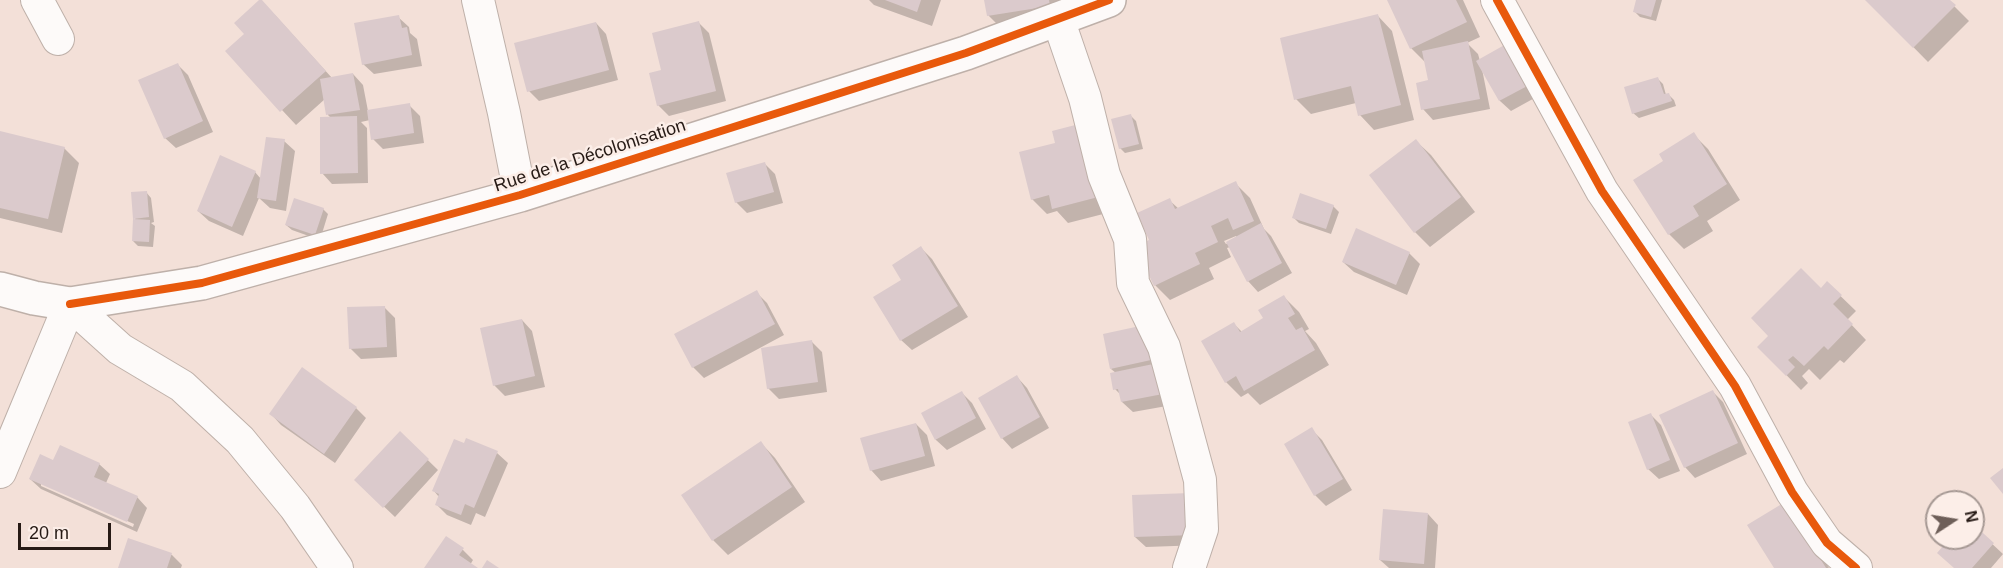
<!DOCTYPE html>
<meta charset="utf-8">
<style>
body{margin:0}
#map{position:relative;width:2003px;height:568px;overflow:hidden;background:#f3e0d8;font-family:Helvetica,sans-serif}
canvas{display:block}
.north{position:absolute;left:1925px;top:490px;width:60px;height:60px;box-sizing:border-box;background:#fceee8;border:2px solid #a69994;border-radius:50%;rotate:78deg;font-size:16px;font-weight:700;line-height:24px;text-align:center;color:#261a15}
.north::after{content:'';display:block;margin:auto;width:21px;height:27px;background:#6e5f59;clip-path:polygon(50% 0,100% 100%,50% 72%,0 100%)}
.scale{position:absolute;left:18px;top:523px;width:93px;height:27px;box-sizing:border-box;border:3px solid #261a15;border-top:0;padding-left:8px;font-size:18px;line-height:21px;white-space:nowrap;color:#261a15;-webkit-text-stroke:4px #fceee8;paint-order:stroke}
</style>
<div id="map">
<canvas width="2003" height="568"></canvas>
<div class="north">N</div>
<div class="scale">20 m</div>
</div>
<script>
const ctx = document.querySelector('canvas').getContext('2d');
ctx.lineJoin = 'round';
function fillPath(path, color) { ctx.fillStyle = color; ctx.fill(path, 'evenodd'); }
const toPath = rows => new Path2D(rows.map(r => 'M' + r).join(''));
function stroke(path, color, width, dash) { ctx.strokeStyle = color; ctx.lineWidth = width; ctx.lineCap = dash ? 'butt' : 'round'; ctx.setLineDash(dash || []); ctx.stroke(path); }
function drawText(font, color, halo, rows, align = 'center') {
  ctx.font = font + ' Helvetica,sans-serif'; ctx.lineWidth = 5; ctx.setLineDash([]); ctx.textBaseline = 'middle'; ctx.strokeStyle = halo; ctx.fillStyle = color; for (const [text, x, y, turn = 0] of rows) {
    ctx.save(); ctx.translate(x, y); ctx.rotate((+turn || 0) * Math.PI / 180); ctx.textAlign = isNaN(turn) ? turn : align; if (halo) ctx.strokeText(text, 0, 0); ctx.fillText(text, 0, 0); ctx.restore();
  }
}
const shadow = toPath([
 [869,0,941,0,932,26,874,5],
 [986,0,1061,0,1064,20,1003,30,988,15],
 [1389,0,1463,0,1480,37,1467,43,1478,54,1480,61,1508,45,1540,95,1511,111,1500,101,1482,69,1490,109,1433,120,1423,109,1430,81,1426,63,1411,48],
 [1638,0,1662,0,1656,21,1640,17,1635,12],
 [1867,0,1948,0,1969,21,1928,62],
 [275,15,332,78,353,74,363,85,368,111,409,105,420,116,424,143,383,149,373,139,370,120,361,122,367,128,368,183,332,184,322,173,331,118,328,115,325,99,296,125,227,51],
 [1378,16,1392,31,1414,120,1374,130,1360,115,1356,103,1311,114,1296,99],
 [398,17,409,27,410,33,417,39,422,66,374,74,363,64],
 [698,22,709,33,726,101,669,116,658,105],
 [596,23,606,34,618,80,539,101,529,91],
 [178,65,188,75,213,132,176,148,165,138],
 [1658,79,1663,84,1666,95,1668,94,1674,100,1676,106,1639,118,1633,113],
 [1131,116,1136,121,1143,149,1125,153,1120,148],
 [0,133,64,148,79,163,62,233,0,218],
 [1693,134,1708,149,1740,200,1707,221,1713,231,1684,249,1669,234,1636,180,1666,161],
 [284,141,295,151,286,211,270,208,259,198,243,236,209,221,198,211,255,172,261,179],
 [1416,141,1431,155,1475,212,1430,247,1415,232],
 [1057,144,1115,211,1068,223,1057,211,1047,214,1032,199],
 [765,164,775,174,783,203,747,213,736,202],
 [1235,183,1250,198,1264,229,1271,236,1292,273,1258,292,1248,281,1230,247,1227,248,1231,257,1209,268,1214,279,1170,300,1155,285,1151,240,1169,200,1179,209],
 [1236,236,1237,238,1226,244,1224,241],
 [146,192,151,198,154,222,151,223,155,226,153,247,138,246,133,241,135,219],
 [1333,206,1339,212,1331,234,1299,223,1293,217],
 [323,209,328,214,320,240,292,230,286,225],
 [921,248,932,259,968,317,912,350,901,340,903,280],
 [1409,253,1420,264,1407,295,1354,272,1343,262],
 [1827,283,1856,311,1847,320,1866,340,1844,363,1840,360,1820,380,1809,369,1802,376,1808,383,1801,390,1759,347],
 [756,292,767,303,784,335,704,378,693,367],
 [1284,297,1299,312,1309,329,1305,331,1316,343,1329,365,1260,405,1248,393,1241,397,1226,382,1234,324,1242,332,1265,319],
 [385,308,395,318,397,357,361,359,350,348],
 [522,320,532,331,545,387,505,396,494,385],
 [1139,328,1178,404,1133,412,1122,402,1121,395,1115,389,1116,373,1111,369],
 [812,342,822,352,827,392,779,399,768,388],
 [1017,377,1027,388,1049,428,1012,449,1002,438],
 [1712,391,1723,402,1747,454,1695,478,1685,467],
 [962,393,972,403,986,429,947,450,936,440,923,413],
 [356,408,366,418,335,463,281,425,271,414],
 [1651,415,1661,425,1680,471,1659,479,1648,469],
 [916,424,927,435,935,466,881,481,871,470],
 [1311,429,1322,440,1352,490,1326,506,1315,495],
 [400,433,438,470,395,517,356,480],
 [761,443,775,458,805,502,728,555,713,540],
 [497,453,508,463,485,517,476,513,471,525,447,515,436,504,439,497,434,491],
 [54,462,99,464,110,474,106,483,137,497,147,508,137,532,41,489,30,479],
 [41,483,134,524,133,527,41,486],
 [1134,497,1203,545,1146,547,1135,537],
 [1428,514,1438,525,1435,568,1389,568,1380,560],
 [1795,514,1829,568,1776,568],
 [1973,526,2003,554,1991,568,1955,568,1952,538,1973,538],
 [446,538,463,550,473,560,470,565,475,568,426,568],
 [129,540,172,555,182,565,181,568,119,568]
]);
const building = toPath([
 [259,0,262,0,326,71,280,112,225,51,244,34,234,23],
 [885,0,921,0,917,12],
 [984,0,1049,0,1050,6,987,16],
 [1387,0,1456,0,1467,22,1410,49],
 [1636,0,1656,0,1651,17,1633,12],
 [1865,0,1950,0,1956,5,1913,48],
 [1378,14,1401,105,1358,116,1351,86,1294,100,1280,38],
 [399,15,402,28,407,27,412,55,362,65,354,23],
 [699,21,716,91,657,106,649,73,661,70,652,33],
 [596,22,609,70,527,92,514,43],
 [1468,41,1480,99,1421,110,1416,83,1428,80,1422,51],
 [1508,43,1531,84,1499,101,1476,61],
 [178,63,203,121,164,139,138,80],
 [353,73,360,110,326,115,320,79],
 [1658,77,1664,94,1669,93,1672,101,1632,114,1624,87],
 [410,103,414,133,371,140,367,110],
 [1131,114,1139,144,1119,149,1111,119],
 [357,116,358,173,320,174,320,117],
 [1083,123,1102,196,1052,209,1049,195,1031,200,1019,152,1055,143,1052,131],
 [0,131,65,147,48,219,0,208],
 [1694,132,1727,184,1693,206,1699,216,1668,235,1633,180,1663,161,1659,154],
 [266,137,285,139,276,201,257,198],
 [1416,139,1461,197,1414,233,1369,175],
 [220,155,256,171,232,227,197,211],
 [765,162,774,192,735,203,726,173],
 [1236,181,1254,221,1233,230,1228,218,1211,226,1218,242,1195,253,1200,264,1154,286,1135,246,1149,240,1137,213,1170,198,1175,209],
 [147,191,149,217,133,219,131,192],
 [1300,193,1334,205,1326,229,1292,218],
 [294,198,324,208,315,235,285,225],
 [133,219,150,220,149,242,132,241],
 [1261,223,1282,263,1247,282,1226,242],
 [1356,228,1410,252,1396,285,1342,262],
 [921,246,958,306,900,341,873,297,901,280,892,265],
 [1801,268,1821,288,1827,281,1842,295,1833,304,1853,324,1828,350,1824,346,1804,366,1793,356,1788,360,1795,367,1786,376,1757,347,1768,336,1751,318],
 [757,290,775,324,692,368,674,334],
 [1284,295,1295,314,1288,318,1296,330,1302,327,1315,350,1244,391,1236,376,1225,383,1201,341,1234,322,1240,332,1263,318,1258,310],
 [385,306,387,347,349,349,347,307],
 [522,319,535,376,493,386,480,328],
 [1140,326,1160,358,1110,369,1103,334],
 [812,340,818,382,767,389,761,348],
 [1163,362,1168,393,1121,402,1118,389,1113,390,1110,373],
 [302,367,357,407,324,454,269,414],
 [1017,375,1040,417,1001,439,978,398],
 [1713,390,1738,443,1684,468,1659,415],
 [962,391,976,418,935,440,921,413],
 [1651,413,1670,460,1647,470,1628,422],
 [916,423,925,456,870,471,860,438],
 [1312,427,1343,479,1314,496,1284,444],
 [400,431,429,459,383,508,354,480],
 [466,438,498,451,474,508,465,504,461,515,435,505,439,494,432,491,454,439,464,443],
 [761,441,792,487,712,541,681,495],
 [60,445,100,463,94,477,138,496,127,522,29,479,40,454,53,460],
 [2003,468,2003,494,1990,478],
 [1191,493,1193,535,1134,537,1132,495],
 [1785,502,1826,568,1774,568,1747,525],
 [1383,509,1428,513,1424,564,1379,560],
 [1973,524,1994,543,1972,568,1954,568,1937,553,1950,538,1973,538],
 [446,536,464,548,459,555,478,568,424,568],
 [128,538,172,553,167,568,118,568],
 [487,560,499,568,482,568]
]);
const street = toPath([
 [37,0,58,39],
 [478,0,504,113,520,195],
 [1497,0,1602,191,1735,386,1792,492,1827,543,1856,568],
 [1058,19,1085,98,1104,175,1130,239,1133,283,1164,347,1200,480,1202,529,1189,568],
 [0,472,70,304,120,349,182,386,240,440,295,507,337,568]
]);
const secondary = toPath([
 [0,289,34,298,70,304,202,283,520,195,966,53,1109,0]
]);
const cycleway = toPath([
 [1497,0,1602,191,1735,386,1792,492,1827,543,1856,568],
 [70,304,202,283,520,195,966,53,1109,0]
]);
const streetNames = [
 ["Rue de la Décolonisation",590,156,-18]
];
fillPath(shadow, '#0003');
fillPath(building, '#dbcacc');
stroke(street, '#beb0a9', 34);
stroke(secondary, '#beb0a9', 36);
stroke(street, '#fdfaf9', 32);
stroke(secondary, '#fdfaf9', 33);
stroke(cycleway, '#e8590c', 8);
drawText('18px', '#261a15', '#fceee8', streetNames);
</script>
